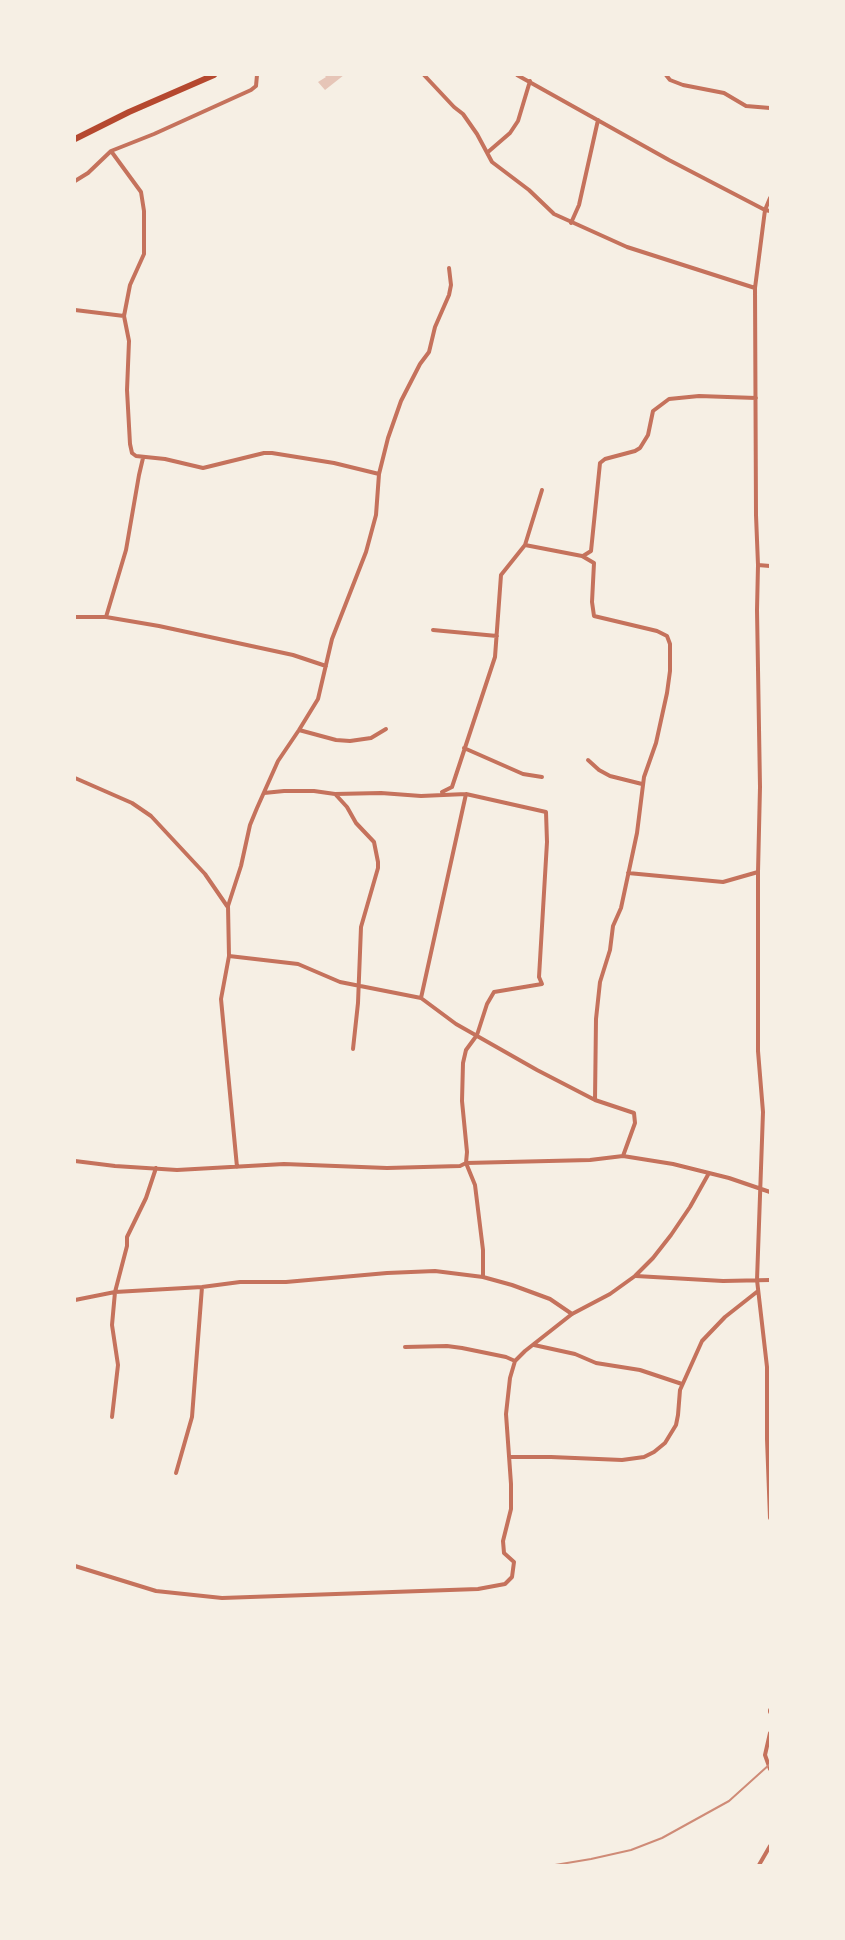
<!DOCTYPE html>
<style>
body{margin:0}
#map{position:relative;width:845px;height:1940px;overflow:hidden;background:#f6efe4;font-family:"Noto Sans",sans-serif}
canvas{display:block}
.frame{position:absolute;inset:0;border:76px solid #f6efe4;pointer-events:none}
</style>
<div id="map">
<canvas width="845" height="1940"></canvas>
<div class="frame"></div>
</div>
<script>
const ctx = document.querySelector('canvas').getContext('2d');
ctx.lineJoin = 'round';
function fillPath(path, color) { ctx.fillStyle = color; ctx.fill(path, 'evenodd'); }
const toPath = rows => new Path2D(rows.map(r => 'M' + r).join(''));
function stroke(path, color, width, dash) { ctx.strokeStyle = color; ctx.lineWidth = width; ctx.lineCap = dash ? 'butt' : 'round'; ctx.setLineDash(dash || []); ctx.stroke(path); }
const building = toPath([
 [324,75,344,75,325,90,318,82,326,77]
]);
const minor = toPath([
 [424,75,454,107,463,114,477,134,492,162,529,190,554,214,627,247,755,288],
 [517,75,669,160,765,210,770,211],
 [666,75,670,80,683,85,724,93,746,106,770,108],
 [111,151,141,192,144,211,144,254,130,285,124,316,129,341,127,390,130,444,132,453,136,456,165,459,203,468,264,453,272,453,334,463,379,474],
 [488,152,510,133,518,121,530,81],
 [75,181,88,173,111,151,154,134,251,90,256,86,257,75],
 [770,198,765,210,755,288,756,515,758,565,757,610,760,787,758,872,758,1051,763,1112,757,1280,767,1367,767,1439,770,1518],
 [571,223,579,205,598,120],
 [75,310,124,316],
 [525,545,582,556,594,563,592,602,594,616,657,631,667,636,670,644,670,671,667,693,656,743,644,777,637,833,621,908,613,926,610,950,600,982,596,1019,595,1100],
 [583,556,591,551,600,463,605,459,635,451,640,448,648,435,653,411,669,399,699,396,756,398],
 [758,565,770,566],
 [75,617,106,617,159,626,293,655,326,666],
 [106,617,126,550,139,475,143,458],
 [433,630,497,636],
 [299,730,336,740,350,741,371,738,386,729],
 [464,748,523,774,542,777],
 [588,760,599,770,610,776,642,784],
 [75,778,132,803,151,816,205,874,227,906],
 [442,792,452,787,495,657,501,575,525,545,542,490],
 [264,793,284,791,314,791,335,794,381,793,421,796,466,794,546,812,547,842,539,977,542,984,494,992,487,1004,477,1035,466,1050,463,1063,462,1101,467,1152,466,1163,475,1185,483,1250,483,1277],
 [336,795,347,807,356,823,374,842,378,862,378,868,361,927,358,1003,353,1049],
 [628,873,723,882,758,872],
 [229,956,298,964,340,982,421,998,456,1024,537,1070,595,1100,634,1113,635,1123,623,1156],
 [421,998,466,794],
 [75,1161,115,1166,177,1170,284,1164,387,1168,460,1166,466,1163,590,1160,623,1156,673,1164,729,1178,770,1192],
 [237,1167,221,999,229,956,228,906,241,866,250,825,257,808,278,761,299,730,318,699,332,639,366,552,376,515,379,474,388,438,401,401,420,364,429,352,435,327,449,295,451,285,449,268],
 [636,1276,723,1281,770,1280],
 [75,1300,115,1292,202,1287,240,1282,286,1282,387,1273,435,1271,483,1277,512,1285,550,1299,572,1314],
 [534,1345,575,1354,596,1363,640,1370,682,1384],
 [405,1347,447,1346,462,1348,506,1357,515,1361],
 [112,1417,118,1365,112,1325,115,1292,127,1246,127,1237,146,1198,156,1168],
 [509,1457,551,1457,622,1460,644,1457,654,1452,665,1443,676,1425,678,1415,680,1390,702,1341,725,1317,758,1291],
 [176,1473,192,1417,202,1287],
 [75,1566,156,1591,222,1598,478,1589,505,1584,512,1577,514,1562,504,1553,503,1541,511,1509,511,1484,506,1414,510,1378,515,1361,525,1351,572,1314,610,1294,635,1276,653,1258,671,1235,690,1207,709,1173],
 [770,1710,770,1712],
 [770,1733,765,1755,770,1769],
 [759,1865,770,1846]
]);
const trunk = toPath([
 [75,139,129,112,214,75]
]);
const rail = toPath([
 [555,1865,591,1859,631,1850,662,1838,729,1801,770,1764]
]);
fillPath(building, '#e6c5b7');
stroke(minor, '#c5725c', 4);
stroke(trunk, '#b5482f', 6);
stroke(rail, '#cf8b77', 2);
</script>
